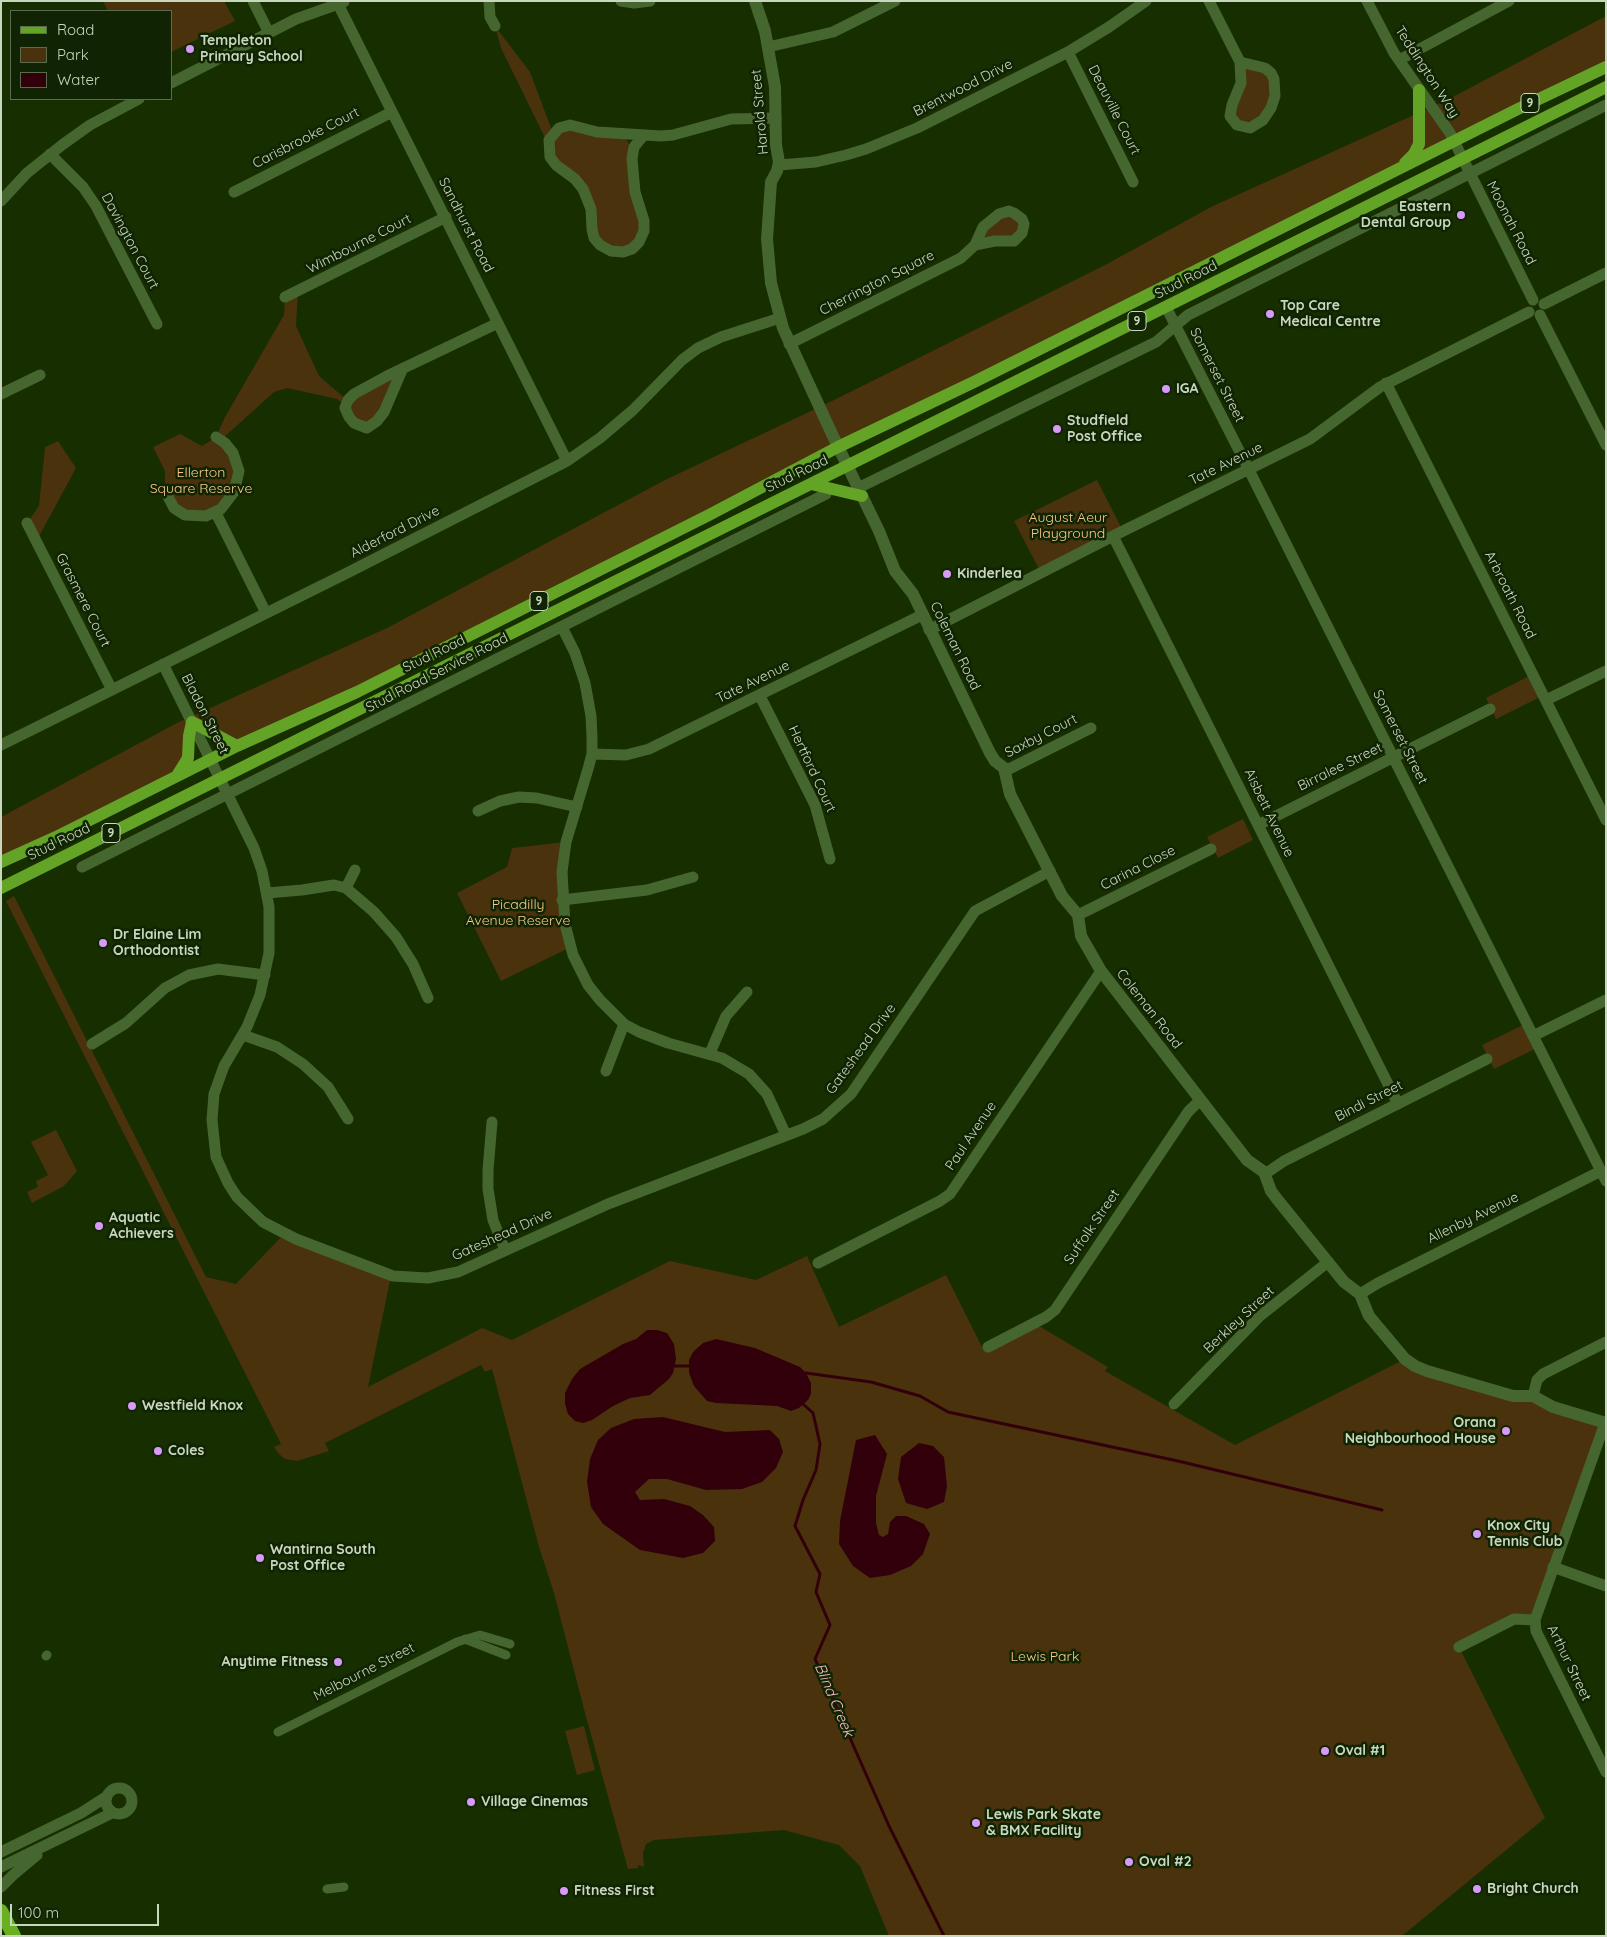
<!DOCTYPE html>
<style>
body{margin:0}
#map{position:relative;width:1607px;height:1937px;overflow:hidden;background:#162e00;font-family:Quicksand,sans-serif}
canvas{display:block}
.frame{position:absolute;inset:0;border:2px solid #c8d8bf;pointer-events:none}
.legend{position:absolute;left:10px;top:10px;width:162px;height:90px;box-sizing:border-box;background:#102302;border:1px solid #5a6b4e;margin:0;padding:6px 9px;list-style:none;font-size:15px;color:#c8d8bf}
.legend li{display:flex;align-items:center;gap:10px;height:25px}
.legend b{width:25px;border:1px solid #5a6b4e}
.scale{position:absolute;left:10px;top:1904px;width:149px;height:22px;box-sizing:border-box;border:2px solid #c8d8bf;border-top:0;padding-left:6px;font-size:15px;line-height:18px;white-space:nowrap;color:#c8d8bf;-webkit-text-stroke:4px #102302;paint-order:stroke}
</style>
<div id="map">
<canvas width="1607" height="1937"></canvas>
<div class="frame"></div>
<ul class="legend">
<li><b style="height:6px;background:#63a427"></b>Road</li>
<li><b style="height:14px;background:#4a320d"></b>Park</li>
<li><b style="height:14px;background:#32000b"></b>Water</li>
</ul>
<div class="scale">100 m</div>
</div>
<script>
const ctx = document.querySelector('canvas').getContext('2d');
ctx.lineJoin = 'round';
function fillPath(path, color) { ctx.fillStyle = color; ctx.fill(path, 'evenodd'); }
const toPath = rows => new Path2D(rows.map(r => 'M' + r).join(''));
function stroke(path, color, width, dash) { ctx.strokeStyle = color; ctx.lineWidth = width; ctx.lineCap = dash ? 'butt' : 'round'; ctx.setLineDash(dash || []); ctx.stroke(path); }
function drawText(font, color, halo, rows, align = 'center') {
  ctx.font = font + ' Quicksand,sans-serif'; ctx.lineWidth = 5; ctx.setLineDash([]); ctx.textBaseline = 'middle'; ctx.strokeStyle = halo; ctx.fillStyle = color; for (const [text, x, y, turn = 0] of rows) {
    ctx.save(); ctx.translate(x, y); ctx.rotate((+turn || 0) * Math.PI / 180); ctx.textAlign = isNaN(turn) ? turn : align; if (halo) ctx.strokeText(text, 0, 0); ctx.fillText(text, 0, 0); ctx.restore();
  }
}
const green = toPath([
 [103,1,224,1,235,21,171,52,171,11,108,11],
 [1606,16,1606,67,237,746,192,722,177,776,1,862,1,817,177,723,387,628,665,480,832,401,1105,265,1213,206,1449,99],
 [495,26,530,72,553,133,559,128,625,137,628,142,630,146,644,221,632,249,600,245,592,214,548,144,501,48],
 [1240,62,1273,75,1270,112,1240,126,1232,105],
 [1019,215,1020,236,977,238,994,216],
 [298,291,296,326,319,376,347,400,402,370,384,412,364,427,345,405,337,399,287,388,274,392,221,440,239,471,221,509,185,515,165,491,165,471,153,447,180,434,202,446,216,437,225,417,284,315,285,297],
 [58,441,76,468,36,542,27,523,39,506,45,447],
 [1097,480,1123,531,1041,573,1014,521],
 [1533,674,1544,695,1496,719,1486,698],
 [1243,819,1253,840,1218,858,1207,837],
 [566,842,571,947,501,981,457,893,507,867,512,848],
 [14,896,206,1277,236,1284,284,1234,391,1276,368,1387,482,1328,512,1340,670,1261,756,1280,807,1256,839,1327,946,1275,983,1349,1034,1323,1108,1367,1105,1371,1235,1445,1405,1359,1605,1423,1535,1620,1525,1619,1459,1647,1545,1818,1402,1936,889,1936,860,1866,839,1845,784,1830,654,1840,646,1844,643,1853,644,1867,638,1865,638,1868,628,1869,585,1713,554,1593,539,1547,492,1369,485,1372,481,1365,325,1443,329,1451,297,1461,285,1459,279,1454,274,1447,281,1444,6,901],
 [1527,1023,1539,1047,1494,1069,1482,1045],
 [56,1130,77,1171,64,1186,32,1203,27,1192,38,1187,36,1181,48,1175,31,1142],
 [584,1726,595,1770,577,1775,565,1731]
]);
const water = toPath([
 [647,1330,657,1330,667,1333,674,1344,676,1359,673,1373,669,1379,650,1395,630,1398,613,1406,592,1420,583,1423,575,1421,568,1414,565,1404,565,1393,572,1379,580,1369,623,1344,636,1339],
 [716,1339,755,1348,800,1367,806,1373,811,1383,811,1394,808,1400,799,1408,791,1411,777,1406,716,1403,707,1401,694,1386,689,1373,689,1360,693,1352,703,1343],
 [663,1417,725,1432,770,1430,779,1439,783,1452,776,1468,762,1482,742,1489,706,1490,667,1479,649,1479,635,1492,640,1500,664,1499,690,1506,703,1515,714,1527,715,1541,703,1553,683,1558,640,1550,603,1524,591,1507,587,1482,590,1459,598,1440,611,1428,634,1419],
 [875,1435,887,1454,876,1496,876,1523,879,1535,883,1537,888,1534,890,1522,896,1516,906,1516,924,1524,930,1534,923,1554,911,1566,890,1575,870,1578,853,1566,839,1544,840,1521,856,1440],
 [919,1443,933,1446,944,1457,947,1486,944,1502,927,1509,906,1503,898,1479,901,1457]
]);
const stream = toPath([
 [675,1366,689,1366],
 [806,1373,871,1382,920,1396,948,1412,1178,1461,1382,1510],
 [803,1404,813,1413,820,1444,816,1470,803,1500,795,1526,820,1574,816,1592,830,1625,815,1659,889,1826,944,1936]
]);
const pedestrian = toPath([
 [465,1639,506,1655],
 [46,1656,47,1655],
 [278,1732,457,1642,480,1635,510,1644],
 [327,1889,344,1887]
]);
const minor = toPath([
 [253,1,269,33],
 [489,1,490,17,495,26],
 [621,1,634,3,650,1],
 [1209,1,1240,62,1241,83,1232,105,1230,116,1237,125,1250,128,1263,120,1271,108,1275,96,1274,79,1271,73,1265,68,1240,62],
 [1367,1,1394,53,1450,133,1533,300],
 [338,4,567,461],
 [768,47,833,32,895,1],
 [1068,52,1133,182],
 [1399,60,1509,1],
 [171,83,296,19,344,2],
 [643,136,634,147,632,159,635,192,644,221,644,231,639,242,632,249,623,252,611,251,600,245,594,238,592,229,591,209,583,189,575,179,556,165,550,157,549,140,559,128,570,125,597,132,661,136,673,135,731,119,776,118],
 [50,154,83,187,96,206,157,324],
 [779,165,816,162,846,155,866,149,917,128,1068,52,1109,27,1146,1],
 [234,192,392,112],
 [1,201,27,173,62,145,90,125,139,99],
 [285,297,446,217],
 [1544,304,1606,273],
 [1166,307,1249,470,1606,1181],
 [1540,315,1606,445],
 [789,344,961,258,975,245,983,227,999,214,1009,211,1014,213,1022,219,1024,224,1022,233,1014,241,995,241,975,245],
 [402,370,384,412,377,421,367,428,354,423,349,417,345,408,348,400,354,394,387,376,498,323],
 [1386,383,1606,820],
 [1,394,40,375],
 [858,488,1156,342,1188,315,1606,105],
 [165,491,174,508,185,515,206,516,221,509,234,492,239,471,233,453,225,443,216,437],
 [216,513,266,613],
 [27,523,112,690],
 [1113,536,1398,1104],
 [562,627,575,653,585,683,591,716,592,736,592,754,588,769,566,842,562,872,565,924,573,955,588,985,600,1000,624,1024,639,1032,668,1043,722,1058,749,1074,767,1094,786,1135],
 [929,630,1113,536,1310,439,1380,387,1529,312],
 [163,664,254,848,262,871,269,907,269,953,260,995,247,1027,224,1066,214,1094,212,1120,216,1157,228,1183,237,1197,263,1222,296,1239,393,1276,428,1278,458,1272,608,1204,803,1129,823,1119,851,1094,975,911,1050,871],
 [760,696,815,805,830,859],
 [1546,700,1606,671],
 [1,745,349,572,567,461,600,438,633,410,682,360,698,348,721,337,780,318],
 [592,754,626,755,649,749,922,615],
 [1005,771,1091,728],
 [478,811,500,801,519,797,537,798,577,807],
 [1258,825,1490,709],
 [82,867,826,494],
 [346,888,355,870],
 [267,893,302,890,334,885,346,888,374,912,396,937,413,964,428,998],
 [562,900,647,890,693,877],
 [1078,915,1211,849],
 [243,1035,277,1047,303,1064,328,1087,348,1119],
 [1533,1036,1606,1000],
 [92,1044,126,1023,165,988,189,975,218,969,265,975],
 [710,1053,726,1016,747,992],
 [606,1071,624,1024],
 [492,1122,488,1170,488,1189,493,1220,505,1250],
 [1265,1174,1284,1161,1487,1059],
 [818,1263,940,1201,950,1194,1101,971],
 [1360,1294,1378,1283,1601,1171],
 [988,1347,1046,1317,1055,1310,1188,1112,1200,1100],
 [1533,1396,1537,1380,1543,1374,1606,1342],
 [1174,1404,1260,1316,1328,1262],
 [1553,1567,1606,1586],
 [1535,1620,1536,1631,1606,1772],
 [1459,1647,1514,1619,1535,1620,1605,1423],
 '106 1801a13 13 0 1 1 26 0a13 13 0 1 1-26 0Z',
 [1,1852,81,1813,106,1797],
 [1,1867,112,1813],
 [1,1887,13,1875,37,1855]
]);
const tertiary = toPath([
 [755,1,765,31,775,87,776,145,779,162,777,171,771,182,767,239,771,283,783,328,832,434,879,531,895,571,913,594,990,753,995,761,1004,768,1010,794,1062,896,1078,915,1081,936,1101,971,1247,1160,1264,1172,1271,1191,1277,1199,1344,1282,1360,1294,1369,1316,1405,1359,1415,1366,1427,1371,1513,1396,1533,1396,1553,1407,1606,1423]
]);
const primary = toPath([
 [1405,163,1414,154,1419,144,1419,90],
 [811,484,862,496],
 [177,776,188,758,189,736,192,722,237,746],
 [1,862,56,837,237,746,357,692,709,515,838,447,976,381,1518,109,1606,67],
 [1,888,1606,87]
]);
const trunk = toPath([
 [1,1911,14,1936]
]);
const markers = [
 [190,49,5,"#d89af8"],
 [1461,215,5,"#d89af8"],
 [1270,314,5,"#d89af8"],
 [1166,389,5,"#d89af8"],
 [1057,429,5,"#d89af8"],
 [947,574,5,"#d89af8"],
 [103,943,5,"#d89af8"],
 [99,1226,5,"#d89af8"],
 [132,1406,5,"#d89af8"],
 [1506,1431,5,"#d89af8"],
 [158,1451,5,"#d89af8"],
 [1477,1534,5,"#d89af8"],
 [260,1558,5,"#d89af8"],
 [338,1662,5,"#d89af8"],
 [1325,1751,5,"#d89af8"],
 [471,1802,5,"#d89af8"],
 [976,1823,5,"#d89af8"],
 [1129,1862,5,"#d89af8"],
 [1477,1889,5,"#d89af8"],
 [564,1891,5,"#d89af8"]
];
const shields = [
 [1530,103,18],
 [1137,321,18],
 [539,601,18],
 [111,833,18]
];
const shieldNames = [
 ["9",1530,103],
 ["9",1137,321],
 ["9",539,601],
 ["9",111,833]
];
const poiNames = [
 ["Templeton",200,41],
 ["Primary School",200,57],
 ["Eastern",1451,207,"right"],
 ["Dental Group",1451,223,"right"],
 ["Top Care",1280,306],
 ["Medical Centre",1280,322],
 ["IGA",1176,389],
 ["Studfield",1067,421],
 ["Post Office",1067,437],
 ["Kinderlea",957,574],
 ["Dr Elaine Lim",113,935],
 ["Orthodontist",113,951],
 ["Aquatic",109,1218],
 ["Achievers",109,1234],
 ["Westfield Knox",142,1406],
 ["Orana",1496,1423,"right"],
 ["Neighbourhood House",1496,1439,"right"],
 ["Coles",168,1451],
 ["Knox City",1487,1526],
 ["Tennis Club",1487,1542],
 ["Wantirna South",270,1550],
 ["Post Office",270,1566],
 ["Anytime Fitness",328,1662,"right"],
 ["Oval #1",1335,1751],
 ["Village Cinemas",481,1802],
 ["Lewis Park Skate",986,1815],
 ["& BMX Facility",986,1831],
 ["Oval #2",1139,1862],
 ["Bright Church",1487,1889],
 ["Fitness First",574,1891]
];
const streetNames = [
 ["Teddington Way",1427,72,57],
 ["Brentwood Drive",963,88,-27],
 ["Deauville Court",1114,110,63],
 ["Harold Street",760,112,-95],
 ["Carisbrooke Court",306,138,-27],
 ["Moonah Road",1511,223,63],
 ["Sandhurst Road",466,225,63],
 ["Davington Court",130,241,62],
 ["Wimbourne Court",359,244,-27],
 ["Stud Road",1186,280,-27],
 ["Cherrington Square",877,283,-27],
 ["Somerset Street",1217,375,63],
 ["Tate Avenue",1226,464,-26],
 ["Stud Road",797,474,-26],
 ["Alderford Drive",395,532,-27],
 ["Arbroath Road",1510,595,63],
 ["Grasmere Court",83,600,63],
 ["Coleman Road",955,646,64],
 ["Stud Road",434,654,-26],
 ["Stud Road Service Road",437,673,-27],
 ["Tate Avenue",753,682,-26],
 ["Bladon Street",205,714,63],
 ["Saxby Court",1041,736,-27],
 ["Somerset Street",1400,737,63],
 ["Birralee Street",1340,767,-26],
 ["Hertford Court",812,769,65],
 ["Aisbett Avenue",1269,813,64],
 ["Stud Road",59,842,-26],
 ["Carina Close",1138,868,-27],
 ["Coleman Road",1149,1009,52],
 ["Gateshead Drive",861,1049,-54],
 ["Bindi Street",1369,1101,-27],
 ["Paul Avenue",971,1136,-56],
 ["Allenby Avenue",1473,1218,-26],
 ["Suffolk Street",1092,1227,-56],
 ["Gateshead Drive",502,1235,-24],
 ["Berkley Street",1239,1320,-43],
 ["Arthur Street",1569,1663,64],
 ["Melbourne Street",364,1672,-27]
];
const parkNames = [
 ["Ellerton",201,473],
 ["Square Reserve",201,489],
 ["August Aeur",1068,518],
 ["Playground",1068,534],
 ["Picadilly",518,905],
 ["Avenue Reserve",518,921],
 ["Lewis Park",1045,1657]
];
const waterNames = [
 ["Blind Creek",834,1700,67]
];
fillPath(green, '#4a320d');
fillPath(water, '#32000b');
stroke(stream, '#32000b', 3);
stroke(pedestrian, '#466630', 9);
stroke(minor, '#466630', 11);
stroke(tertiary, '#466630', 12);
stroke(primary, '#63a427', 12);
stroke(trunk, '#68b020', 14);
for (const [x, y, r, color] of markers) { const dot = new Path2D(); dot.arc(x, y, r, 0, 2 * Math.PI); ctx.fillStyle = color; ctx.fill(dot); stroke(dot, '#102302', 2); }
for (const [x, y, w] of shields) { const box = new Path2D(); box.roundRect(x - w / 2, y - 9.5, w, 19, 4); ctx.fillStyle = '#102302'; ctx.fill(box); stroke(box, '#c8d8bf', 1); }
drawText('bold 12px', '#c8d8bf', null, shieldNames);
drawText('bold 14px', '#c8d8bf', '#102302', poiNames, 'left');
drawText('14px', '#c8d8bf', '#102302', streetNames);
drawText('14px', '#fcca89', '#102302', parkNames);
drawText('italic 15px', '#f4babf', '#102302', waterNames);
</script>
